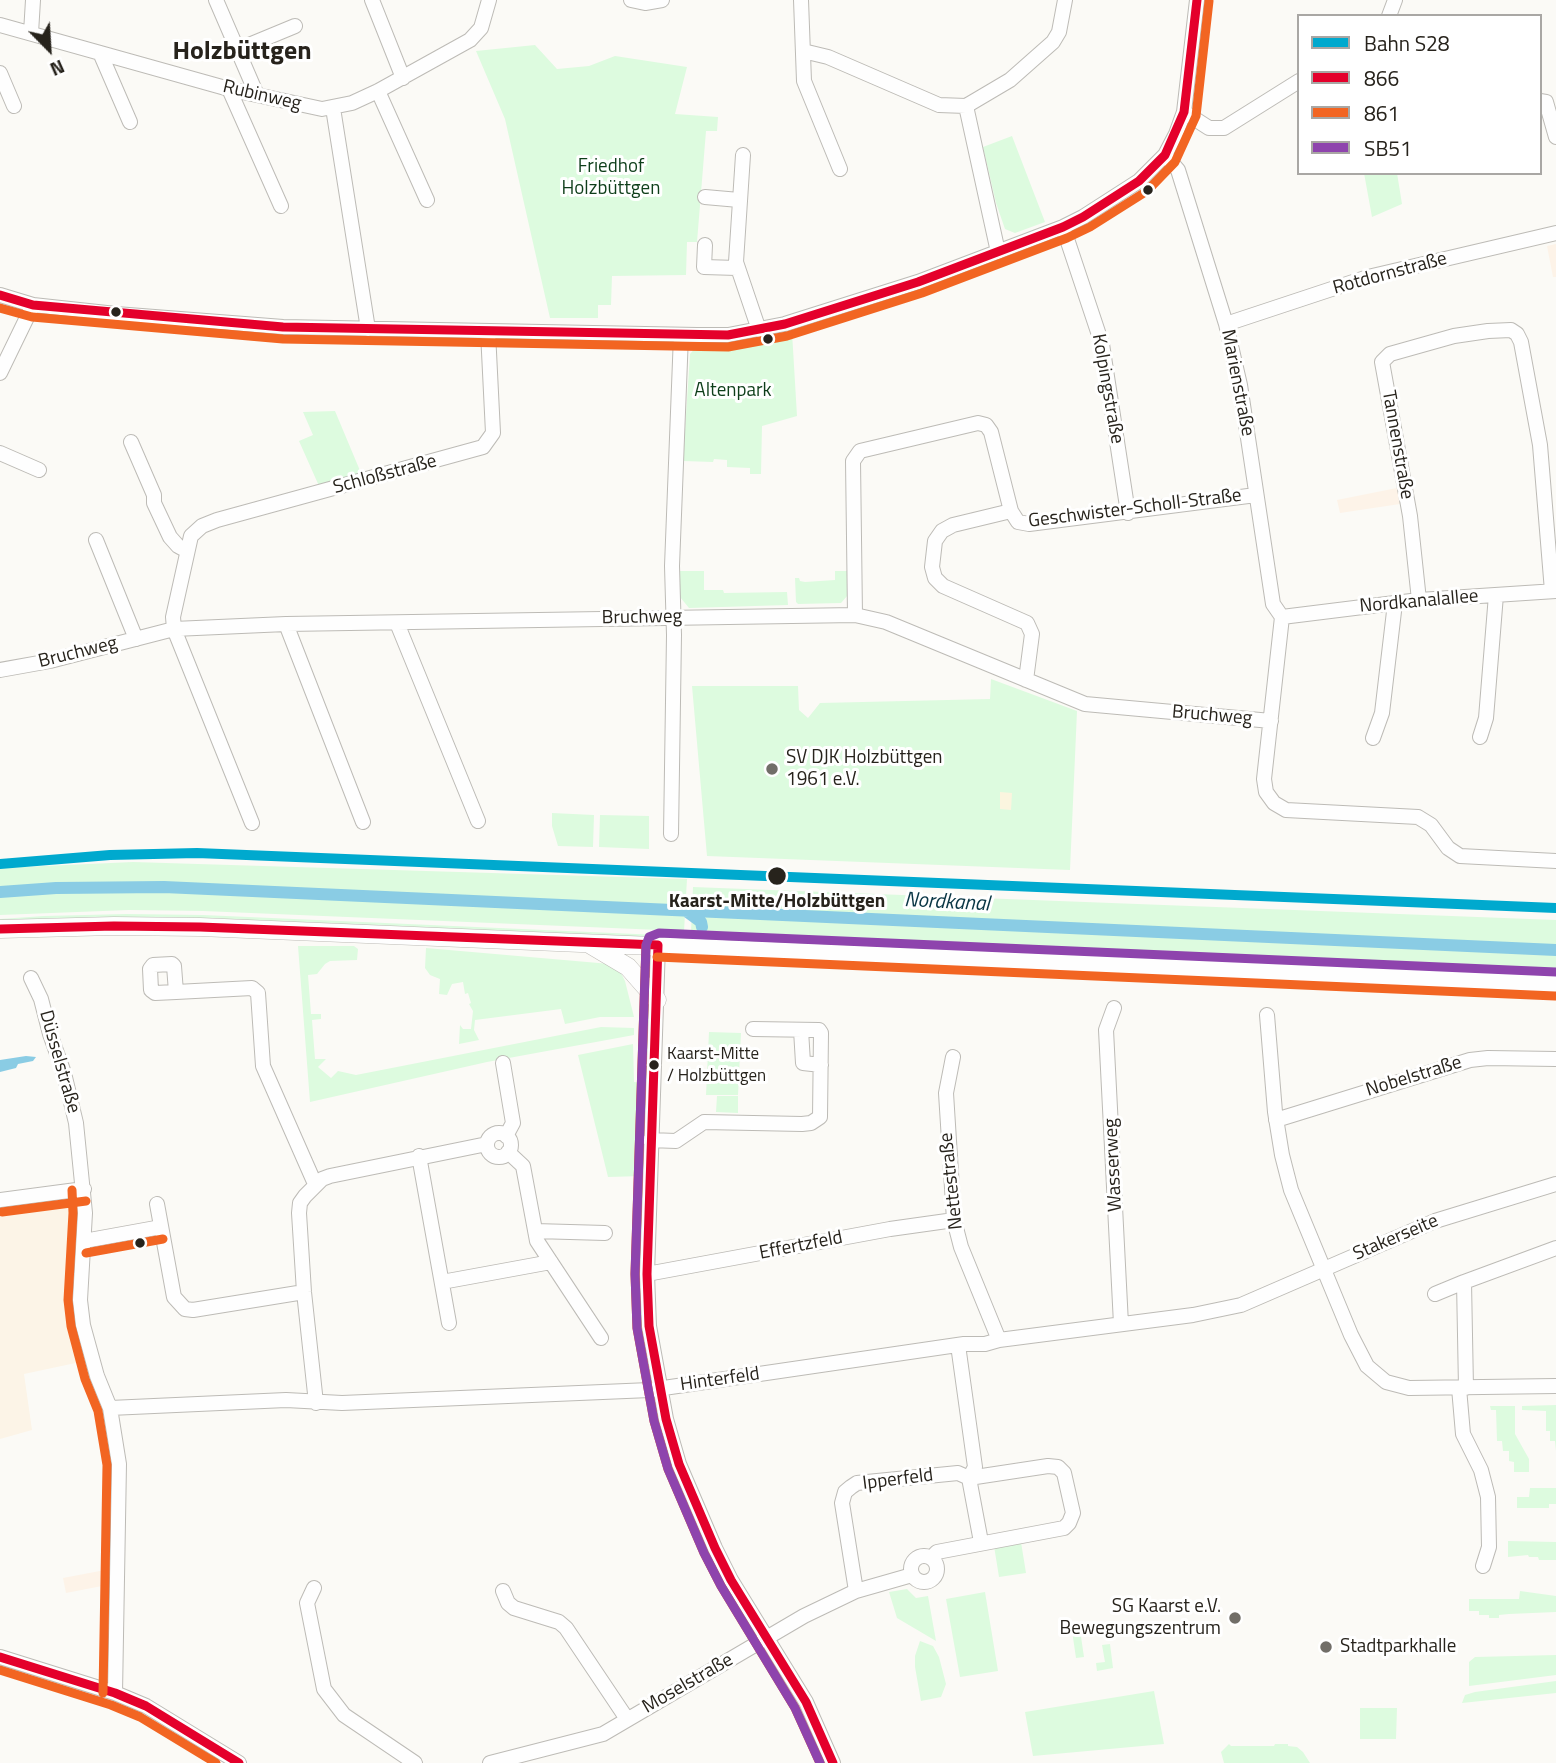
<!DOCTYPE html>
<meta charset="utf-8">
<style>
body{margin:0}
#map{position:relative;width:1556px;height:1763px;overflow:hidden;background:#fbfaf6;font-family:"Titillium Web",sans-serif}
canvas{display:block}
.legend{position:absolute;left:1297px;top:14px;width:245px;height:161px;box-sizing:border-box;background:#fff;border:2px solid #a9a7a4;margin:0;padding:9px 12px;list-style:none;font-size:21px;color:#27231c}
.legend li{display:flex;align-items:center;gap:14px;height:35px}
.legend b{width:35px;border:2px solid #a9a7a4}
.north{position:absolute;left:14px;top:14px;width:70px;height:70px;-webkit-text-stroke:5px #fff;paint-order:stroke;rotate:156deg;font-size:19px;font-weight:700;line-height:28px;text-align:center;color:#27231c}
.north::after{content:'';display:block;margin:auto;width:24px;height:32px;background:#27231c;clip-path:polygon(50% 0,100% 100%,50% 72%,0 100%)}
</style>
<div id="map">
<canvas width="1556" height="1763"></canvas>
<ul class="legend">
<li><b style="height:9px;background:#00a9ce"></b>Bahn S28</li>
<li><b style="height:9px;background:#e4002b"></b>866</li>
<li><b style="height:9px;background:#f26522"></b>861</li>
<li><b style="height:9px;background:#8e44ad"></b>SB51</li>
</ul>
<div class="north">N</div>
</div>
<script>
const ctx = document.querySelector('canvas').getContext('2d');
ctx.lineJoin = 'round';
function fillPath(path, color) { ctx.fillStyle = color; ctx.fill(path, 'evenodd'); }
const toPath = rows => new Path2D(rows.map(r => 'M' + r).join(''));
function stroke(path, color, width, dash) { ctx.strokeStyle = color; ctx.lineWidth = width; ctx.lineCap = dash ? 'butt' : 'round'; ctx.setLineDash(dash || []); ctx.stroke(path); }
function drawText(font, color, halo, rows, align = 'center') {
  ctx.font = font + ' "Titillium Web",sans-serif'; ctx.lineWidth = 6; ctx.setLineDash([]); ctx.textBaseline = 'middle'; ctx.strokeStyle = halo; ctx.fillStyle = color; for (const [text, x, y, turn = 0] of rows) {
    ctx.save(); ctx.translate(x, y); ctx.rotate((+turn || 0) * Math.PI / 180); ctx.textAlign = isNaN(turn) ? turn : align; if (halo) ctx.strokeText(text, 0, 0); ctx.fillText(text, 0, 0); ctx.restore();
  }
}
const industrial = toPath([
 [1556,244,1556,277,1553,277,1547,246],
 [1397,488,1400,504,1340,513,1337,500],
 [105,1570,106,1579,101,1580,102,1586,66,1593,63,1578]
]);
const medical = toPath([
 [63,1201,72,1207,77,1217,72,1297,76,1332,85,1361,24,1374,32,1430,0,1439,0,1210]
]);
const green = toPath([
 [535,45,557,69,589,66,615,56,687,67,675,114,718,117,717,131,706,131,697,242,687,242,686,275,612,276,611,305,598,305,598,318,550,318,505,119,476,51],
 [1012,136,1045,222,1015,233,1005,229,996,203,983,147],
 [1364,173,1397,173,1402,204,1372,217],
 [792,332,797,416,762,426,761,474,750,474,750,468,727,467,727,460,714,459,713,462,683,461,690,354,698,345,739,344],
 [335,411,361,473,319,486,299,441,313,435,303,412],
 [680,571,704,571,704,590,723,590,724,593,787,592,788,605,689,608,680,597],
 [835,571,847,571,848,595,841,603,798,604,796,602,795,578,799,578,800,581,805,582,835,580],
 [991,679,1077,711,1070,870,707,856,692,686,798,686,799,710,808,718,820,703,990,699],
 [552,813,594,815,593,847,558,846,552,826],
 [600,815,649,816,649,849,599,847],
 [133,862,687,879,684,931,203,911,129,910,0,915,0,868],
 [693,887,1556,920,1556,970,691,932],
 [126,914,203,915,681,936,682,939,203,918,125,917,0,923,0,919,44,916],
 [692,936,1556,974,1556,978,691,939],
 [298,946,354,946,358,949,357,960,330,961,325,964,317,974,308,975,311,1014,321,1014,321,1019,312,1020,315,1059,326,1059,318,1067,331,1078,338,1071,356,1075,601,1027,634,1028,634,1035,487,1062,310,1102],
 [426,948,610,964,619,969,625,981,634,1017,600,1017,565,1024,561,1009,475,1020,474,1030,479,1040,459,1044,460,1025,463,1029,471,1029,473,1011,469,1004,471,1003,468,993,465,994,463,982,452,984,447,995,439,994,440,979,430,975,425,968],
 [709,1032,741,1033,738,1095,706,1095],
 [633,1044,634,1082,647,1083,643,1176,608,1177,578,1055],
 [717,1096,738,1096,738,1113,716,1112],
 [1556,1405,1556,1451,1555,1441,1550,1441,1550,1431,1546,1431,1546,1411,1522,1410,1522,1406],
 [1490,1406,1515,1406,1515,1434,1529,1459,1529,1472,1514,1472,1514,1462,1509,1461,1509,1451,1503,1451,1502,1441,1497,1441,1496,1410,1491,1410],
 [1530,1488,1556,1488,1556,1504,1549,1504,1549,1508,1517,1508,1517,1497,1529,1497],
 [1508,1541,1556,1542,1556,1560,1539,1560,1538,1557,1529,1557,1528,1555,1508,1557],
 [1021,1542,1026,1573,999,1577,994,1546],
 [907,1589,916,1598,928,1596,936,1641,897,1618,889,1592],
 [1520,1591,1556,1596,1556,1612,1509,1614,1499,1615,1499,1618,1489,1618,1489,1615,1479,1615,1479,1611,1469,1611,1469,1599,1519,1599],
 [985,1592,998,1671,960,1677,946,1599],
 [1079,1623,1084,1657,1076,1658,1071,1624],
 [920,1641,933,1646,939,1657,946,1684,941,1697,921,1701,915,1667,915,1656],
 [1110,1644,1113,1668,1097,1671,1096,1663,1105,1662,1102,1645],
 [1556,1655,1556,1675,1469,1686,1469,1662,1475,1657],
 [1556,1681,1556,1693,1462,1703,1465,1695,1475,1692],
 [1154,1691,1164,1744,1033,1756,1025,1712],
 [1360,1708,1397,1708,1396,1739,1360,1739],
 [1229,1744,1231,1746,1274,1746,1275,1744,1288,1744,1288,1746,1297,1747,1303,1752,1310,1763,1224,1763,1221,1752]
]);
const sand = toPath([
 [1000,792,1012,793,1011,810,1000,809]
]);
const water = toPath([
 [26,1056,36,1057,33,1061,18,1064,16,1068,0,1072,0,1060]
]);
const canal = toPath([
 [0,892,56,888,164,887,1556,950],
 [686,911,701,922,702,927]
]);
const minor = toPath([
 [216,0,257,95],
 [372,0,403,78],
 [631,0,645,3,662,0],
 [801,0,804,81,840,169],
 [1389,16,1395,0],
 [0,25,229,89,322,109,352,103,378,91,470,40,481,28,489,0],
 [31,33,33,0],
 [237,50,295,26],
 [803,51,828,57,939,105,966,106,1010,80,1053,42,1059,32,1065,0],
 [101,55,130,122],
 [0,73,14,106],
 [229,89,281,206],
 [378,91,427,200],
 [1540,101,1546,102,1556,137],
 [966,106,998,252],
 [333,108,368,329],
 [1184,112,1209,128,1224,128,1299,81],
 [743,155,736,262,759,330],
 [1165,155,1178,170,1226,324,1240,385,1273,604,1282,617],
 [705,197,739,200],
 [1063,227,1102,344,1128,513],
 [705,245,704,267,737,268],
 [0,295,33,305,116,314,283,327,697,335,728,335,785,324,918,282,1063,227,1083,217,1139,181,1165,155,1176,134,1184,112,1197,0],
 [1226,324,1368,277,1556,233],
 [0,373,33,305],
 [131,442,154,495,154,503,170,537,178,546,187,551],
 [0,453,39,470],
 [96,540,136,639],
 [1419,600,1410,516,1382,362,1390,354,1454,336,1488,331,1511,330,1517,334,1521,342,1540,445,1552,591],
 [855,615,853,461,860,451,978,423,986,425,991,432,1011,511],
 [1282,617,1264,779,1266,792,1274,803,1286,810,1418,817,1431,825,1448,848,1460,856,1556,861],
 [1282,617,1419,600,1556,591],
 [397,623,478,821],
 [286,624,363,822],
 [0,670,50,661,174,629,286,624,855,615,886,622,1085,704,1271,721],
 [1026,680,1032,634,1027,623,943,586,935,578,932,567,935,541,942,531,953,525,1011,511,1018,522,1029,524,1256,495],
 [1480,737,1486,718,1496,595],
 [1373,738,1382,713,1395,603],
 [252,823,174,629,173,617,191,536,202,526,217,520,483,447,493,433,488,332],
 [671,834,674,635,672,566,681,335],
 [658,945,647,1274,649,1326,666,1419,679,1464,715,1548,731,1580,806,1702,833,1763],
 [31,978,41,999,50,1034,64,1073,76,1123,85,1213,80,1300,83,1325,97,1376,110,1408,119,1464,115,1693],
 [176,992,174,966,172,964,153,965,150,969,151,990,155,993,176,992,252,988,258,993,263,1066,315,1184],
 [1114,1008,1106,1030,1121,1324],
 [1267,1015,1275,1112,1282,1155,1291,1190,1351,1335,1367,1366,1386,1382,1409,1388,1556,1386],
 [801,1030,803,1063,821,1065],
 [953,1057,946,1093,954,1220,961,1247,999,1340],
 [503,1063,513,1123,506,1136],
 [1276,1120,1470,1060,1488,1058,1556,1059],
 '487 1145a12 12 0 1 1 24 0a12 12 0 1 1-24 0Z',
 [650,1140,676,1141,704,1122,802,1124,811,1123,820,1117,821,1033,819,1030,753,1029],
 [508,1152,523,1166,537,1241,601,1338],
 [419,1156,449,1323],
 [0,1200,84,1189],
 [157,1204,174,1297,185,1309,193,1310,304,1292],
 [535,1231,605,1233],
 [84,1241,161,1227],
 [647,1274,890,1229,954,1220],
 [442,1282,551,1262],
 [1435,1294,1464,1282],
 [958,1345,975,1467,969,1478],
 [1459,1388,1463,1434,1481,1470,1488,1497,1489,1547,1483,1566],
 [1466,1388,1464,1282,1556,1248],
 [316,1403,304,1292,299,1213,300,1203,305,1196,322,1179,330,1176,487,1144],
 [110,1408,286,1400,342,1403,650,1390,964,1344,985,1344,999,1340,1193,1315,1241,1305,1435,1221,1556,1184],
 [969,1478,981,1542],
 '911 1569a13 13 0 1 1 26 0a13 13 0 1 1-26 0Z',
 [314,1588,307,1603,324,1689,344,1715,415,1763],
 [503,1591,508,1603,514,1608,559,1622,566,1628,627,1719],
 [856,1591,842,1503,845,1492,851,1487,857,1483,958,1473,969,1478,1048,1466,1058,1467,1064,1473,1073,1513,1069,1523,1064,1528,937,1552,931,1558],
 [0,1657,115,1693,146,1706,239,1763],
 [490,1763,603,1734,804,1616,856,1591,912,1575]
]);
const major = toPath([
 [0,929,114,926,200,927,1556,984],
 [591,945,628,967,657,1000]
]);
const bus1 = toPath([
 [0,295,33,305,283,327,728,335,785,324,918,282,1063,227,1083,217,1139,181,1165,155,1184,112,1197,0],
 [0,929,114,926,200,927,658,945,647,1274,649,1326,666,1419,679,1464,715,1548,731,1580,806,1702,833,1763],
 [0,1657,115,1693,146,1706,239,1763]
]);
const bus2 = toPath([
 [0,308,32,317,283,339,728,347,787,336,922,293,1067,238,1090,227,1147,191,1175,162,1196,116,1209,1],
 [646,945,635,1274,637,1328,654,1421,668,1469,704,1553,721,1586,795,1708,820,1763],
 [657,957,1555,996],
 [72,1190,73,1213,68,1300,71,1326,85,1379,98,1411,107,1465,103,1693],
 [2,1212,86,1201],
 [86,1253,163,1239],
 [0,1670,111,1705,140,1717,216,1763]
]);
const bus3 = toPath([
 [820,1763,795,1708,721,1586,704,1553,668,1469,654,1421,637,1328,635,1274,646,945,649,937,659,933,1556,972]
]);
const rail1 = toPath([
 [0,864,110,855,197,853,1556,908]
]);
const markers = [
 [1148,190,6,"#27231c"],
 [116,312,6,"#27231c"],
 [768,339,6,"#27231c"],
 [772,769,7,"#716e68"],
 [777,876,10,"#27231c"],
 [654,1065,6,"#27231c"],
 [140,1243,6,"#27231c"],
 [1235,1618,7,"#716e68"],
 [1326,1647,7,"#716e68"]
];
const busNames = [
 ["Kaarst-Mitte",667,1055],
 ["/ Holzbüttgen",667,1077]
];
const streetNames = [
 ["Rubinweg",262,96,13],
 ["Rotdornstraße",1390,274,-15],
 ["Marienstraße",1237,383,79],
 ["Kolpingstraße",1107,389,80],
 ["Tannenstraße",1397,445,80],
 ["Schloßstraße",385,475,-15],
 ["Geschwister-Scholl-Straße",1135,509,-7],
 ["Nordkanalallee",1419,602,-5],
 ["Bruchweg",642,618,-1],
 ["Bruchweg",78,653,-14],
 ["Bruchweg",1212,716,5],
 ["Düsselstraße",59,1062,74],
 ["Nobelstraße",1414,1077,-17],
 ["Wasserweg",1114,1165,-93],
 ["Nettestraße",952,1181,-96],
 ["Stakerseite",1396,1238,-23],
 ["Effertzfeld",801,1246,-11],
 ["Hinterfeld",720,1380,-8],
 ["Ipperfeld",898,1480,-7],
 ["Moselstraße",688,1684,-30]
];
const parkNames = [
 ["Friedhof",611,167],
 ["Holzbüttgen",611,189],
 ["Altenpark",733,391]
];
const poiNames = [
 ["SV DJK Holzbüttgen",786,758],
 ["1961 e.V.",786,780],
 ["SG Kaarst e.V.",1221,1607,"right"],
 ["Bewegungszentrum",1221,1629,"right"],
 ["Stadtparkhalle",1340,1647]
];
const stopNames = [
 ["Kaarst-Mitte/Holzbüttgen",777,902]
];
const waterNames = [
 ["Nordkanal",947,903,3]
];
const districtNames = [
 ["Holzbüttgen",242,53]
];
fillPath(industrial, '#fdf3e8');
fillPath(medical, '#fcf4e7');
fillPath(green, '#ddfbdf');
fillPath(sand, '#fbf5df');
fillPath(water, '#8acce4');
stroke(canal, '#8acce4', 12);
stroke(minor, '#bdbbb6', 16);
stroke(major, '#bdbbb6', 19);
stroke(minor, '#fefefe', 14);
stroke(major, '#fefefe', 18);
stroke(bus1, '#e4002b', 9);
stroke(bus2, '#f26522', 9);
stroke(bus3, '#8e44ad', 9);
stroke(rail1, '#00a9ce', 10);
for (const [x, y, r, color] of markers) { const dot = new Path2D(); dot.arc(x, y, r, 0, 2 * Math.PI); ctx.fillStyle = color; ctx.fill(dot); stroke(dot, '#fff', 2.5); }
drawText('17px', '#27231c', '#fff', busNames, 'left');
drawText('19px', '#27231c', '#fff', streetNames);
drawText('19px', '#0e3e1a', '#fff', parkNames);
drawText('19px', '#27231c', '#fff', poiNames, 'left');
drawText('bold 19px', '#27231c', '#fff', stopNames);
drawText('italic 21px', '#0a3645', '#fff', waterNames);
drawText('bold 26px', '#27231c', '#fff', districtNames);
</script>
